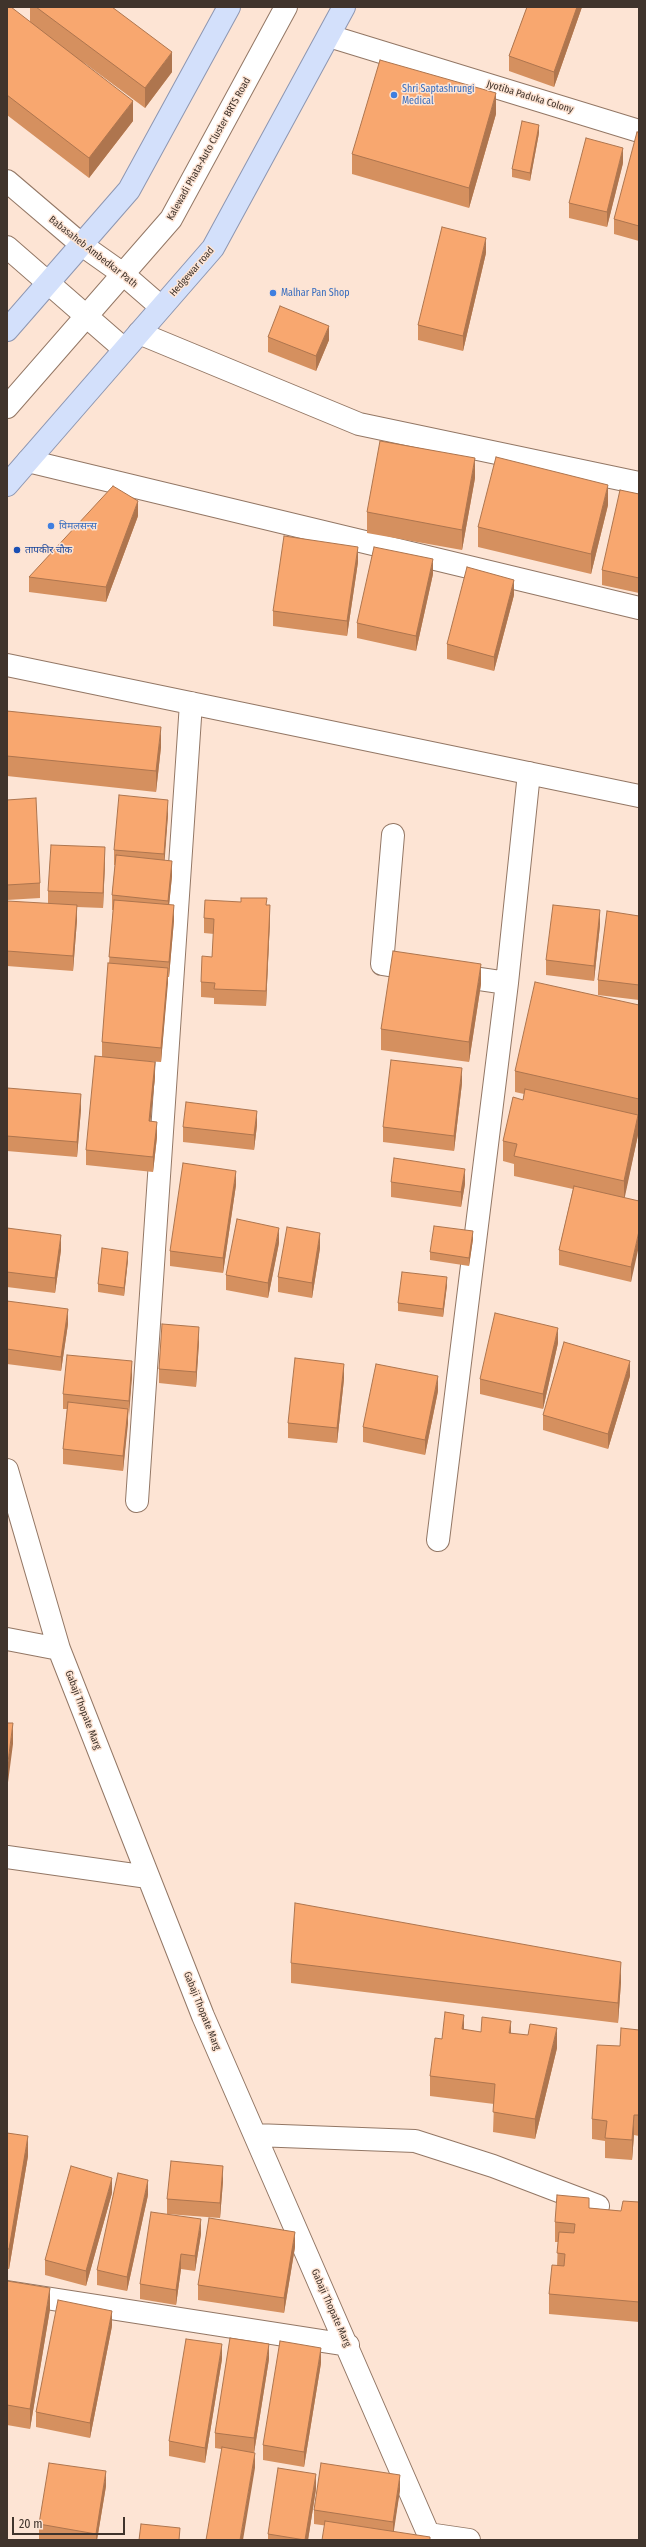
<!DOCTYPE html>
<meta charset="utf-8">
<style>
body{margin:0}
#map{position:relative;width:646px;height:2547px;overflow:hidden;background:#fde4d4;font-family:"Fira Sans Condensed",sans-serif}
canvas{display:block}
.frame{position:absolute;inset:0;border:8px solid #40342c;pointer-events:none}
.scale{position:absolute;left:12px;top:2517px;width:113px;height:18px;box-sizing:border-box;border:2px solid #40342c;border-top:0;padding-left:5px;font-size:12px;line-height:14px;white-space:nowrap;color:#40342c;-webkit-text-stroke:3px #fde4d4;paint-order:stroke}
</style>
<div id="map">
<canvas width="646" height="2547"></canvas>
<div class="frame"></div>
<div class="scale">20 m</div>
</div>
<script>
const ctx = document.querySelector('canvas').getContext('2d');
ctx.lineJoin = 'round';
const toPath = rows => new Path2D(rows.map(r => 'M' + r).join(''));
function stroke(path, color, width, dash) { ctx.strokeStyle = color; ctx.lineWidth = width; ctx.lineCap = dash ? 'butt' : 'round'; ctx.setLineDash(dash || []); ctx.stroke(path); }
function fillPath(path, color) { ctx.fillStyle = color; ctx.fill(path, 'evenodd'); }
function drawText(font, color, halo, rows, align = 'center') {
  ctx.font = font + ' "Fira Sans Condensed","Noto Sans Devanagari",sans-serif'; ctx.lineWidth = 3; ctx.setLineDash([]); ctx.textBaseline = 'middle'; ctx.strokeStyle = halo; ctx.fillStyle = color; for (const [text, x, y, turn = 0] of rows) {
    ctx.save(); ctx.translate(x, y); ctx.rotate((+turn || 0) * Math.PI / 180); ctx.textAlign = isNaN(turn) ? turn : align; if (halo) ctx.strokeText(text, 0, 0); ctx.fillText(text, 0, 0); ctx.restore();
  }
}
const minor = toPath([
 [329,36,639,131],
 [7,181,82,245,123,274,161,307],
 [7,247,124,349],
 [139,333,359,424,639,483],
 [7,407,171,219,286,7],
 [28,461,639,608],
 [7,665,639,796],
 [393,835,382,964,420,970],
 [452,975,507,983],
 [7,1470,59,1649,203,2016,431,2540],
 [137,1501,191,703],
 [438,1540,507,983,529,773],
 [7,1639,59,1649],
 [7,1857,148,1877],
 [255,2135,415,2141,493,2166,598,2206],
 [7,2292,348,2345],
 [428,2534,469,2540]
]);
const major = toPath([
 [7,330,129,190,229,7],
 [7,485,213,248,344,7]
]);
const wall = toPath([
 [7,7,30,22,30,7,112,7,172,72,145,108,83,62,133,121,89,178,7,115],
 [527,7,582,7,554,87,509,71,509,56],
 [496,114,469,208,352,174,352,154],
 [639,132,639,241,614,234,614,219],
 [539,133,530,181,512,177,512,169],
 [623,163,607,227,569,218,569,203],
 [486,253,463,351,418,340,418,325],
 [268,337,329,340,316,371,268,352],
 [475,478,462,550,367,533,367,512],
 [639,494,639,593,602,585,602,570],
 [608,505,591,574,478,547,478,527],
 [138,516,106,602,29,592,29,577],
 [358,562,347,636,273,626,273,611],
 [433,574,416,651,357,638,357,623],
 [514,595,494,671,447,659,447,644],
 [7,711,161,747,156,792,7,776],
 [7,800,40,883,40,898,7,900],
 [168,815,164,860,172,876,169,905,174,920,169,977,168,977,161,1062,144,1061,155,1077,150,1121,157,1137,153,1172,86,1165,86,1150,102,1057,102,1042,109,963,113,910,112,910,112,895,115,865,114,865,114,850],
 [105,862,103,908,77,907,77,920,73,971,7,966,7,905,48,904,48,891],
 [267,905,270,920,266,1006,214,1004,214,998,201,997,201,982,212,957,214,934,204,933,204,918],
 [639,916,639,1000,598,995,598,980],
 [600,925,594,981,546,975,546,960],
 [481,984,469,1062,381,1050,381,1029],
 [639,1005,639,1119,638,1119,638,1135,624,1198,639,1201,631,1282,559,1265,559,1250,573,1189,514,1176,514,1164,503,1161,503,1141,523,1100,524,1094,515,1092,515,1071],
 [462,1083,454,1151,383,1142,383,1127],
 [7,1088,81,1109,77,1157,7,1151],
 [257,1125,254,1150,183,1142,183,1127],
 [391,1182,465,1184,461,1207,391,1197],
 [236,1185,223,1273,170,1266,170,1251],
 [7,1228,61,1250,55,1293,7,1287],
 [473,1239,469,1266,430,1260,430,1252],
 [279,1243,268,1298,226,1290,226,1275],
 [320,1248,312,1298,278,1292,278,1277],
 [128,1260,124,1296,98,1292,98,1284],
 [447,1285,443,1317,398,1311,398,1303],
 [7,1301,68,1324,61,1371,7,1364],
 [199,1342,196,1387,159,1383,159,1369],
 [558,1343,543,1409,480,1394,480,1379],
 [132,1376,123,1471,63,1464,63,1449,67,1409,63,1409,63,1394],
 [630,1376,608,1449,543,1430,543,1415],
 [344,1379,337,1443,288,1438,288,1423],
 [438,1391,425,1455,363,1442,363,1427],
 [291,1963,621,1982,618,2023,291,1983],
 [464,2030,481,2032,511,2033,557,2048,535,2139,493,2132,494,2104,430,2096,430,2076,442,2039],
 [639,2030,639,2136,634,2135,632,2160,605,2158,605,2141,592,2139,592,2119,620,2046],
 [7,2133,28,2156,9,2269,7,2269],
 [223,2181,220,2218,167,2214,167,2199],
 [112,2193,86,2286,45,2275,45,2260],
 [148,2195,127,2291,97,2285,97,2270],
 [639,2202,639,2322,549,2314,549,2294,557,2266,558,2242,555,2242,555,2222,589,2208,621,2211],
 [201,2234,195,2271,181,2269,176,2305,140,2299,140,2284],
 [295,2247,284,2313,198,2300,198,2285],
 [7,2281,50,2309,30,2429,7,2425],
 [112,2326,90,2438,36,2427,36,2412],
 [222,2359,205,2463,169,2456,169,2441],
 [269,2359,254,2453,255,2468,221,2449,215,2448,215,2433],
 [321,2363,304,2467,263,2460,263,2445],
 [106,2486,97,2540,43,2540,39,2539,39,2524],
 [316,2489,308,2540,268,2540,268,2534],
 [400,2490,393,2532,430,2540,314,2524,314,2510]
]);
const shadedWall = toPath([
 [577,7,582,7,554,87,554,72],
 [172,52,172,72,145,108,145,88],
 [496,93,496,114,469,208,469,188],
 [133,101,133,121,89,178,89,158],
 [539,125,539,133,530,181,530,173],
 [623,148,623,163,607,227,607,212],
 [486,238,486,253,463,351,463,336],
 [329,326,329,340,316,371,316,356],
 [475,458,475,478,462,550,462,530],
 [608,485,608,505,591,574,591,554],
 [138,501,138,516,106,602,106,587],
 [358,547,358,562,347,636,347,621],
 [433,559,433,574,416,651,416,636],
 [514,580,514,595,494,671,494,657],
 [161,727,161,747,156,792,156,771],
 [168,800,168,815,164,869,164,854],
 [105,847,105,862,103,908,103,893],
 [172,861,172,876,168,916,168,901],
 [77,905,77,920,73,971,73,956],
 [174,905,174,920,169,977,169,962],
 [270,905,270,920,266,1006,266,991],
 [600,910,600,925,594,981,594,966],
 [481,964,481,984,469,1062,469,1042],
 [168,968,168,983,161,1062,161,1048],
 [155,1062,155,1077,149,1136,149,1121],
 [462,1068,462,1083,454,1151,454,1136],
 [81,1094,81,1109,77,1157,77,1142],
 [257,1111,257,1125,254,1150,254,1135],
 [638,1115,638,1135,624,1201,624,1181],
 [157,1122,157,1137,153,1172,153,1157],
 [465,1169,465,1184,461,1207,461,1192],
 [236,1171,236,1185,223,1273,223,1258],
 [279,1228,279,1243,268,1298,268,1283],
 [473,1231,473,1239,469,1266,469,1258],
 [639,1231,639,1246,631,1282,631,1267],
 [320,1233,320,1248,312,1298,312,1283],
 [61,1235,61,1250,55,1293,55,1278],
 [128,1252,128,1260,124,1296,124,1288],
 [447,1277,447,1285,443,1317,443,1309],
 [68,1309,68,1324,61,1371,61,1357],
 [199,1327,199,1342,196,1387,196,1372],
 [558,1328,558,1343,543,1409,543,1394],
 [132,1361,132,1376,129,1416,129,1401],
 [630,1361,630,1376,608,1449,608,1434],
 [344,1364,344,1379,337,1443,337,1428],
 [438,1376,438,1391,425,1455,425,1440],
 [128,1409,128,1424,123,1471,123,1456],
 [13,1723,13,1744,7,1790,7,1770],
 [621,1962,621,1982,618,2023,618,2003],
 [464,2015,464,2035,462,2029],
 [511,2021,511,2042,509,2033],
 [557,2028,557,2048,535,2139,535,2119],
 [634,2115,634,2135,632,2160,632,2140],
 [28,2136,28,2156,9,2269,9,2249],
 [223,2166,223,2181,220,2218,220,2203],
 [112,2178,112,2193,86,2286,86,2271],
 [148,2180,148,2195,127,2291,127,2277],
 [201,2219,201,2234,195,2271,195,2256],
 [295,2232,295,2247,284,2313,284,2298],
 [181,2254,181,2269,176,2305,176,2290],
 [50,2288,50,2309,30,2429,30,2409],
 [112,2311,112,2326,90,2438,90,2423],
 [222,2344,222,2359,205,2463,205,2448],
 [269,2344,269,2359,254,2453,254,2438],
 [321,2348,321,2363,304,2467,304,2452],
 [255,2453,255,2468,243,2540,240,2540],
 [106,2471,106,2486,97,2540,96,2540,96,2534],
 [316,2474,316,2489,308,2540,305,2540],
 [400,2475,400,2490,393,2537,393,2522]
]);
const building = toPath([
 [7,7,11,7,133,101,89,158,7,95,7,7],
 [36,7,112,7,172,52,145,88,36,7],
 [527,7,577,7,554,72,509,56,527,7],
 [380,60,496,93,469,188,352,154,380,60],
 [522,121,539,125,530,173,512,169,522,121],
 [637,132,639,132,639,226,614,219,637,132],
 [586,138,623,148,607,212,569,203,586,138],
 [442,227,486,238,463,336,418,325,442,227],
 [280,306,329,326,316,356,268,337,280,306],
 [380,441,475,458,462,530,367,512,380,441],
 [496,457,608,485,591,554,478,527,496,457],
 [113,486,138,501,106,587,29,577,113,486],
 [620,490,639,494,639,578,602,570,620,490],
 [284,536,358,547,347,621,273,611,284,536],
 [374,547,433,559,416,636,357,623,374,547],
 [467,567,514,580,494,657,447,644,467,567],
 [7,711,161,727,156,771,7,756,7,711],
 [119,795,168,800,164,854,114,850,119,795],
 [36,798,40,883,7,885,7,800,36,798],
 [51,845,105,847,103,893,48,891,51,845],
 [116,855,172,861,168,901,112,895,116,855],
 [241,898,267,898,266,905,270,905,266,991,214,989,215,983,201,982,202,956,212,957,214,919,204,918,205,900,241,902,241,898],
 [114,900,174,905,169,962,109,957,114,900],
 [7,901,77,905,73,956,7,951,7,901],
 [553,905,600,910,594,966,546,960,553,905],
 [607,911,639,916,639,985,598,980,607,911],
 [393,951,481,964,469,1042,381,1029,393,951],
 [108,963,168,968,161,1048,102,1042,108,963],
 [535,982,639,1005,639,1099,515,1071,535,982],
 [95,1056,155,1062,149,1121,157,1122,153,1157,86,1150,95,1056],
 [391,1060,462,1068,454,1136,383,1127,391,1060],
 [7,1088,81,1094,77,1142,7,1136,7,1088],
 [525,1089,638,1115,624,1181,514,1156,517,1144,503,1141,513,1097,523,1100,525,1089],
 [186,1102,257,1111,254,1135,183,1127,186,1102],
 [394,1158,465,1169,461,1192,391,1182,394,1158],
 [183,1163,236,1171,223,1258,170,1251,183,1163],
 [574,1186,639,1201,639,1231,631,1267,559,1250,574,1186],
 [237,1219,279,1228,268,1283,226,1275,237,1219],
 [434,1226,473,1231,469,1258,430,1252,434,1226],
 [287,1227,320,1233,312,1283,278,1277,287,1227],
 [7,1228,61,1235,55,1278,7,1272,7,1228],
 [102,1248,128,1252,124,1288,98,1284,102,1248],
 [402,1272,447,1277,443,1309,398,1303,402,1272],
 [7,1301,68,1309,61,1357,7,1349,7,1301],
 [495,1313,558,1328,543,1394,480,1379,495,1313],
 [162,1324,199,1327,196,1372,159,1369,162,1324],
 [564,1342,630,1361,608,1434,543,1415,564,1342],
 [67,1355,132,1361,129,1401,63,1394,67,1355],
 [295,1358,344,1364,337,1428,288,1423,295,1358],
 [376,1364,438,1376,425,1440,363,1427,376,1364],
 [68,1402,128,1409,123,1456,63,1449,68,1402],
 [7,1723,13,1723,7,1770,7,1723],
 [295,1903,621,1962,618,2003,291,1963,295,1903],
 [445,2012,464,2015,462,2029,481,2032,482,2017,511,2021,509,2033,528,2035,530,2024,557,2028,535,2119,493,2112,495,2084,430,2076,435,2038,442,2039,445,2012],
 [621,2028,639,2030,639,2115,634,2115,632,2140,605,2138,607,2121,592,2119,597,2045,620,2046,621,2028],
 [7,2133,28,2136,9,2249,7,2249,7,2133],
 [171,2161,223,2166,220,2203,167,2199,171,2161],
 [71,2166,112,2178,86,2271,45,2260,71,2166],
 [118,2173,148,2180,127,2277,97,2270,118,2173],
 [557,2195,589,2198,589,2208,621,2211,623,2201,639,2202,639,2302,549,2294,552,2265,564,2266,565,2254,557,2253,559,2232,574,2233,575,2224,555,2222,557,2195],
 [151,2212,201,2219,195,2256,181,2254,176,2290,140,2284,151,2212],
 [209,2218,295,2232,284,2298,198,2285,209,2218],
 [7,2281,50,2288,30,2409,7,2405,7,2281],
 [58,2300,112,2311,90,2423,36,2412,58,2300],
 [230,2338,269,2344,254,2438,215,2433,230,2338],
 [186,2339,222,2344,205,2448,169,2441,186,2339],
 [280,2341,321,2348,304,2452,263,2445,280,2341],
 [222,2447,255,2453,240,2540,206,2540,222,2447],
 [49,2463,106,2471,96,2534,39,2524,49,2463],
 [321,2463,400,2475,393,2522,314,2510,321,2463],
 [278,2468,316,2474,305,2540,268,2534,278,2468],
 [325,2521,430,2537,430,2540,322,2540,325,2521],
 [141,2524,180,2528,179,2540,139,2540,141,2524]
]);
const markers = [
 [394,95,4,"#3f7fe0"],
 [273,293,4,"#3f7fe0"],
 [51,526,4,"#3f7fe0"],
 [17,550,4,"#1a4fb4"]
];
const shopNames = [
 ["Shri Saptashrungi",402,89],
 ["Medical",402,101],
 ["Malhar Pan Shop",281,293],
 ["विमलसन्स",59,526]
];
const streetNames = [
 ["Jyotiba Paduka Colony",530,97,17],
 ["Kalewadi Phata-Auto Cluster BRTS Road",209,149,-61],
 ["Babasaheb Ambedkar Path",93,252,38],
 ["Hedgewar road",192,272,-49],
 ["Gabaji Thopate Marg",83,1710,69],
 ["Gabaji Thopate Marg",202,2011,68],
 ["Gabaji Thopate Marg",331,2308,66]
];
const transitNames = [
 ["तापकीर चौक",25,550]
];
stroke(minor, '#937765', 24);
stroke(major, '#8d96b1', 24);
stroke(minor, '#fff', 22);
stroke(major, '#d3e0fb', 22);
fillPath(wall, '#d5905f');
fillPath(shadedWall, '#ae754e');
fillPath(building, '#f8a76f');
stroke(building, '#ae754e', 1);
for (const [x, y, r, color] of markers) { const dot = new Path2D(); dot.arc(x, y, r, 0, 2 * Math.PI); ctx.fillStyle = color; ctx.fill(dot); stroke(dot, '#fde4d4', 1.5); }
drawText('10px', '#366cbe', '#fde4d4', shopNames, 'left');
drawText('10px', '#40342c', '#fde4d4', streetNames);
drawText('10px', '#164399', '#fde4d4', transitNames, 'left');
</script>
